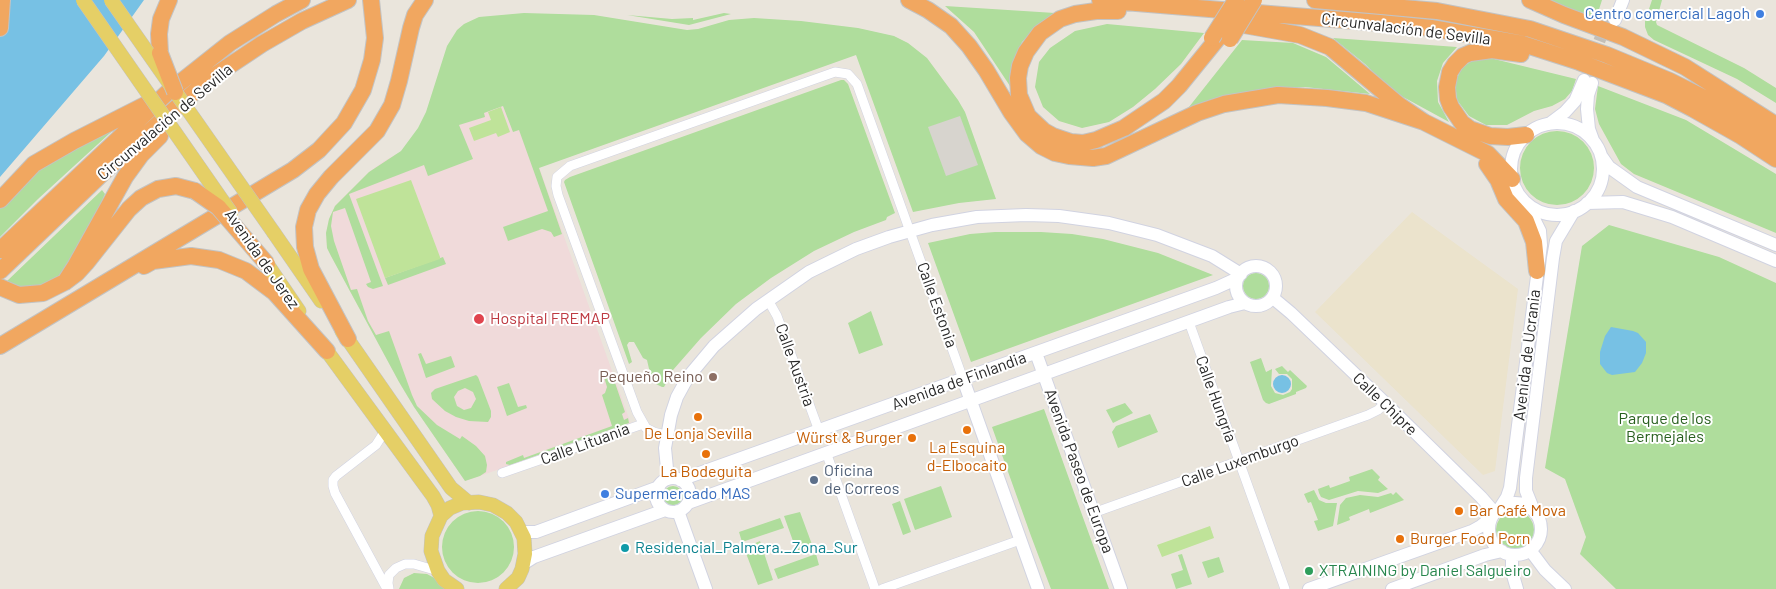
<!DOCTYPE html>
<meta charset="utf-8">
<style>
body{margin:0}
canvas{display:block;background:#eae5dc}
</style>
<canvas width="1776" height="589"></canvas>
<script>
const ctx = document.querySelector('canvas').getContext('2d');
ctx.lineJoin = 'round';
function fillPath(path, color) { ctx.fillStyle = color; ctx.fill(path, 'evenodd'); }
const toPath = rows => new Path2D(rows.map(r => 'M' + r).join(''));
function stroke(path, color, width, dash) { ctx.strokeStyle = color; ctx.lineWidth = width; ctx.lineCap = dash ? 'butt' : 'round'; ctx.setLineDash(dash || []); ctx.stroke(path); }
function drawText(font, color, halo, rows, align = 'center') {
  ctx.font = font + ' Barlow,sans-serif'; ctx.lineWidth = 4; ctx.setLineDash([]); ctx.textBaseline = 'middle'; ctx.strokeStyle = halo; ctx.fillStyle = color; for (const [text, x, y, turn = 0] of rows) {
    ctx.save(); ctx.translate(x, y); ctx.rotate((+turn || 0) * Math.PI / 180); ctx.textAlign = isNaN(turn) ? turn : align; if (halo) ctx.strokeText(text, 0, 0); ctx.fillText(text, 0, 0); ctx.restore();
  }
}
const education = toPath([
 [1412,212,1518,289,1495,471,1483,475,1315,312]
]);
const medical = toPath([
 [512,91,631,424,465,481,414,407,399,382,331,256,327,248,326,233,329,219,335,206,369,172,384,161]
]);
const green = toPath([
 [1542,0,1602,0,1594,25],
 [1652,0,1662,0,1656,22,1657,25,1744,68,1776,88,1776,103,1737,79,1654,40,1648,35,1645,27,1645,21],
 [945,6,1055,13,1038,25,1022,42,1014,61,1010,86,974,32],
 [524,13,594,15,687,30,698,29,729,20,754,18,801,21,858,28,894,36,908,43,927,58,958,100,965,112,996,199,959,203,913,212,856,55,539,168,562,234,554,237,551,232,542,229,508,241,503,227,548,211,519,130,513,132,503,106,484,113,485,117,459,125,473,159,428,176,424,165,349,194,383,286,373,289,368,287,366,284,371,282,345,208,333,212,331,226,334,241,351,290,357,289,368,321,376,335,389,331,412,395,417,406,437,425,460,439,462,436,476,446,485,456,487,465,486,472,480,476,465,481,414,407,399,382,331,256,327,248,326,233,329,219,335,206,369,172,401,151,418,128,426,112,447,46,457,30,464,24,479,17],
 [724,13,731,14,689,25,627,15,672,19,693,18,693,20],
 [1107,24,1204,33,1181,64,1155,89,1133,107,1109,122,1082,128,1059,121,1043,107,1035,87,1039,62,1050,48,1075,31],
 [1333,38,1457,47,1443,63,1437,81,1438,102,1449,122,1394,92,1365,64],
 [1242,40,1293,43,1326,57,1370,94,1305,87,1259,90,1220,98,1185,112],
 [1474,59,1494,59,1576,79,1572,91,1565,99,1552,106,1534,111,1507,125,1486,125,1469,116,1457,100,1455,82,1462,68],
 [841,80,844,80,848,84,895,213,887,217,886,220,854,232,814,251,771,278,736,304,701,338,673,370,664,387,662,387,652,382,647,360,643,358,634,342,629,342,627,345,632,362,629,364,564,182,565,180,570,177],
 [1598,86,1686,120,1776,174,1776,233,1634,174,1621,164,1599,124,1595,109],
 [121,123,38,199,0,237,0,207,36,170],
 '1520 168a37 37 0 1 1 74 0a37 37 0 1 1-74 0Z',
 [102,190,105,194,76,256,63,274,45,286,18,289,6,282],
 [1609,225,1719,257,1776,283,1776,589,1616,589,1580,554,1586,537,1565,479,1545,468,1582,246],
 [995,232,1041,232,1072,234,1103,239,1158,253,1213,275,971,362,928,243,970,234],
 [443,257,446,264,388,285,385,278],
 '1243 286a13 13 0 1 1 26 0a13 13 0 1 1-26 0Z',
 [871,311,883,345,859,354,848,323],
 [421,353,426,364,451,356,455,367,426,378,418,354],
 [1261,358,1266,372,1272,369,1271,386,1275,393,1283,395,1290,392,1292,389,1292,379,1287,374,1279,374,1275,369,1282,366,1288,372,1290,370,1307,386,1306,388,1296,392,1296,394,1269,404,1266,403,1263,400,1250,362],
 [612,374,625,412,622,414,624,420,628,418,629,423,510,465,506,464,506,462,523,455,524,458,612,426,602,395,605,393,607,387,604,377],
 [476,375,478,377,491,411,491,417,488,422,469,421,456,417,445,411,432,399,431,393,435,389],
 [465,388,473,392,476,399,471,408,464,410,457,406,454,397,458,391],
 [509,383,518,407,526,405,527,408,507,416,497,387],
 [1125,403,1133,413,1113,423,1106,410],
 [1044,409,1081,512,1109,589,1051,589,1031,536,992,427],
 [1150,414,1158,432,1118,448,1112,432,1116,426],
 [1372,469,1380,477,1378,480,1388,489,1378,493,1358,491,1329,500,1321,497,1319,493,1318,489,1329,485,1330,488,1333,487,1350,481,1349,477],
 '663 496a10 10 0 1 1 20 0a10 10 0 1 1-20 0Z',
 [941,486,952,517,915,530,904,499],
 [1314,490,1319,500,1326,503,1337,503,1333,526,1318,531,1314,521,1318,520,1311,502,1308,503,1304,494],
 [1396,492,1404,500,1370,513,1369,509,1349,517,1350,520,1337,525,1340,505,1346,498,1360,495,1378,497,1391,493,1393,495],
 [900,501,911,532,903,535,892,504],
 '1496 530a19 19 0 1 1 38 0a19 19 0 1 1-38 0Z',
 '442 547a36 36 0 1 1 72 0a36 36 0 1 1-72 0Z',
 [800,512,814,550,798,555,784,516],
 [780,518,784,528,742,542,739,532],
 [760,541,773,580,758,585,744,548],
 [816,554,819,565,778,579,774,569],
 [1182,554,1192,584,1176,589,1171,574,1183,570,1178,555],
 [1219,557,1224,572,1208,578,1202,562],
 [414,573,427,574,438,580,446,589,399,589,404,578]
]);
const pitch = toPath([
 [501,107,510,132,498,137,496,133,474,141,469,128,491,120,488,112],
 [411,180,440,257,440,259,385,278,356,199],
 [1210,526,1214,538,1162,557,1157,545]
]);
const plaza = toPath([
 [960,116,978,165,946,176,928,127]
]);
const water = toPath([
 [0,0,144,0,104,56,0,177],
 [1611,327,1633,331,1638,333,1646,342,1646,353,1642,363,1635,372,1612,375,1607,373,1600,364,1600,352,1605,336],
 '1273 384a9 9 0 1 1 18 0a9 9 0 1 1-18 0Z'
]);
const secondaryTunnel = toPath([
 [1593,58,1608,18]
]);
const street = toPath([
 [768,300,777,316,819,431],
 [1189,322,1285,589],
 [383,429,383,434,376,445,336,476,333,480,333,486,335,493,387,589],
 [666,435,654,432,646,428,637,412,558,195,556,186,557,177,570,166,835,72,848,74,857,84,963,379],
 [826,452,875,589],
 [502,473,643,424],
 [1093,513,1368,415,1378,410,1385,403],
 [389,589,388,583,389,575,396,568,405,564,414,564,438,571],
 [882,589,1020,540]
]);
const secondary = toPath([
 [1615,20,1623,0],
 [1592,83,1588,95,1587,109,1589,129,1593,140],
 '1511 169a46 46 0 1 1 92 0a46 46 0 1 1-92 0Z',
 [1549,124,1565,112,1575,101,1584,80],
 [1602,157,1609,167,1637,187,1776,245],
 [1587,203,1623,202,1672,217,1776,261],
 '1236 286a20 20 0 1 1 40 0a20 20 0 1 1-40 0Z',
 [1273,298,1291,313,1380,398,1481,497,1495,513],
 [1036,353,1121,589],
 [963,379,1038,589],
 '656 495a17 17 0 1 1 34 0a17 17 0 1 1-34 0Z',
 [668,479,665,448,671,415,677,397,688,377,714,346,756,309,809,272,856,249,889,237,932,225,977,217,1026,215,1059,216,1109,223,1157,235,1212,256,1241,274],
 [680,480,1216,288,1238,278],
 [688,503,1229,307,1245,303],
 '1489 529a26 26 0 1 1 52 0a26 26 0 1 1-52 0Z',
 [1500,508,1507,497,1510,488,1541,245,1540,231,1526,203],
 [678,511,706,589],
 [1534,511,1526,491,1526,478,1553,258,1556,241,1574,211],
 [522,532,536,532,659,487],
 [1530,550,1545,570,1565,589],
 [1512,555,1512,572,1517,589],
 [523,564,534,557,665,510],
 [1309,589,1472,531,1481,526,1492,517],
 [1392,589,1485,555,1502,551]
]);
const primary = toPath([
 [274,233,321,301],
 [267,264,299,311],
 [342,331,451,488,469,503],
 [321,343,433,496,438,505,441,516],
 [457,589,444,580,438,571,431,551,432,536,441,516,450,508,462,503,479,502,493,505,507,513,516,522,524,538,525,554,522,569,518,578,506,589]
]);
const highway = toPath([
 [909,0,928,10,951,26,969,46,986,70,1011,112,1027,134,1041,146,1055,153,1069,156,1093,158,1106,156,1197,113,1224,104,1278,95,1327,98,1366,103,1424,122],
 [1100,0,1380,23,1431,28,1523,44,1579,62,1666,95,1693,109,1741,136,1776,159],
 [1315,0,1437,11,1530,29,1607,55,1670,81,1722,107,1776,142],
 [1530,0,1564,15,1623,37,1685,67,1776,125],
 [1118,11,1096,11,1075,14,1060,19,1040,33,1026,52,1020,66,1018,78,1019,95,1028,116,1044,131,1053,136,1071,142,1083,143,1096,140,1124,128,1164,101,1179,86,1218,38],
 [1227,22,1300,35,1330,47,1399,105,1424,122,1488,154,1512,179],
 [0,28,2,0],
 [160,53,159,34,161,19,169,0],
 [1521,54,1492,50,1470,53,1463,56,1455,64,1450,72,1447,87,1448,99,1451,107,1462,123,1470,129,1490,136,1508,137,1526,135],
 [1487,164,1498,180,1506,199,1526,221,1534,242,1537,271],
 [0,200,34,164,74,141,147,104],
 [0,250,167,93,230,43,276,14,302,0],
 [144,266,153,261,191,256,219,260,246,271,274,292,327,351],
 [0,271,109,167,208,80,262,44,302,21,348,0],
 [65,282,76,265,125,177,141,155,160,136],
 [0,287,19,295,43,293,65,282,77,273,87,262,129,209,141,198,158,189,176,186,195,191],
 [348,339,311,269,305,247,304,227,308,210,317,194,331,177,377,131,392,105,399,81,411,28,415,15,425,0],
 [0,346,293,170,319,150,344,123,363,90,372,60,375,38,371,0]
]);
const primaryBridge = toPath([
 [83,0,231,213],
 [111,0,274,233]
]);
const highwayBridge = toPath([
 [1212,38,1236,0],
 [1230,39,1254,0],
 [160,53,175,92],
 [195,191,218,207,267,264]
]);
const markers = [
 [1760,14,5,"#3f7fe0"],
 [479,319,6,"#e0444e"],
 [713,377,5,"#8d6e63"],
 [698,417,5,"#e8710a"],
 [967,430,5,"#e8710a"],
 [912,438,5,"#e8710a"],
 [706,454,5,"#e8710a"],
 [814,480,5,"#5c6f8a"],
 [605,494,5,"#3f7fe0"],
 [1459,511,5,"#e8710a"],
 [1400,539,5,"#e8710a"],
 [625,548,5,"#0f9aa8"],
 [1309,571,5,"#2e9e5b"]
];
const shopNames = [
 ["Centro comercial Lagoh",1750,14],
 ["Supermercado MAS",615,494,"left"]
];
const streetNames = [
 ["Circunvalación de Sevilla",1406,29,7],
 ["Circunvalación de Sevilla",165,122,-40],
 ["Avenida de Jerez",262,259,55],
 ["Calle Estonia",937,305,70],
 ["Avenida de Ucrania",1527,355,-83],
 ["Calle Austria",795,365,70],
 ["Avenida de Finlandia",959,381,-20],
 ["Calle Hungría",1216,399,70],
 ["Calle Chipre",1385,404,44],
 ["Calle Lituania",585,444,-20],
 ["Calle Luxemburgo",1240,461,-20],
 ["Avenida Paseo de Europa",1079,471,70]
];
const healthNames = [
 ["Hospital FREMAP",490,319]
];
const educationNames = [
 ["Pequeño Reino",703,377]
];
const parkNames = [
 ["Parque de los",1665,419],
 ["Bermejales",1665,437]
];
const foodNames = [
 ["De Lonja Sevilla",698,434],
 ["Würst & Burger",902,438,"right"],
 ["La Esquina",967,448],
 ["d-Elbocaito",967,466],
 ["La Bodeguita",706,472],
 ["Bar Café Mova",1469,511,"left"],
 ["Burger Food Porn",1410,539,"left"]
];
const serviceNames = [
 ["Oficina",824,471],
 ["de Correos",824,489]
];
const cultureNames = [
 ["Residencial_Palmera._Zona_Sur",635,548]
];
const leisureNames = [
 ["XTRAINING by Daniel Salgueiro",1319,571]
];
fillPath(education, '#ebe3cc');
fillPath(medical, '#f0dada');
fillPath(green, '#afdd9c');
fillPath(pitch, '#bfe399');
fillPath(plaza, '#d7d4ce');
fillPath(water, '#77c1e4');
stroke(secondaryTunnel, '#c3bfb8', 12, [12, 6]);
stroke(street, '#d1d3e1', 10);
stroke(secondary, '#d1d3e1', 14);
stroke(primary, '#c3c3c3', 15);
stroke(highway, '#c3c3c3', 18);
stroke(street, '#fff', 9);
stroke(secondary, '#fff', 12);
stroke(primary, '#e5cf66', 14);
stroke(highway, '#f1a760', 16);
stroke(primaryBridge, '#c3c3c3', 15, []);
stroke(highwayBridge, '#c3c3c3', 18, []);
stroke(primaryBridge, '#e5cf66', 14);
stroke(highwayBridge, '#f1a760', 16);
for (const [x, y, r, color] of markers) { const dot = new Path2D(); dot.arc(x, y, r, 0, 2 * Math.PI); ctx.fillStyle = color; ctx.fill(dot); stroke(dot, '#fff', 2); }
drawText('16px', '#366cbe', '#fff', shopNames, 'right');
drawText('16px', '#292929', '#fff', streetNames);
drawText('16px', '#be3a42', '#fff', healthNames, 'left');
drawText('16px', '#785e54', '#fff', educationNames, 'right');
drawText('16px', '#29601f', '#fff', parkNames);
drawText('16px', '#c56008', '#fff', foodNames);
drawText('16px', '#4e5e75', '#fff', serviceNames, 'left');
drawText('16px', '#0d838f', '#fff', cultureNames, 'left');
drawText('16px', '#27864d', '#fff', leisureNames, 'left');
</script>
